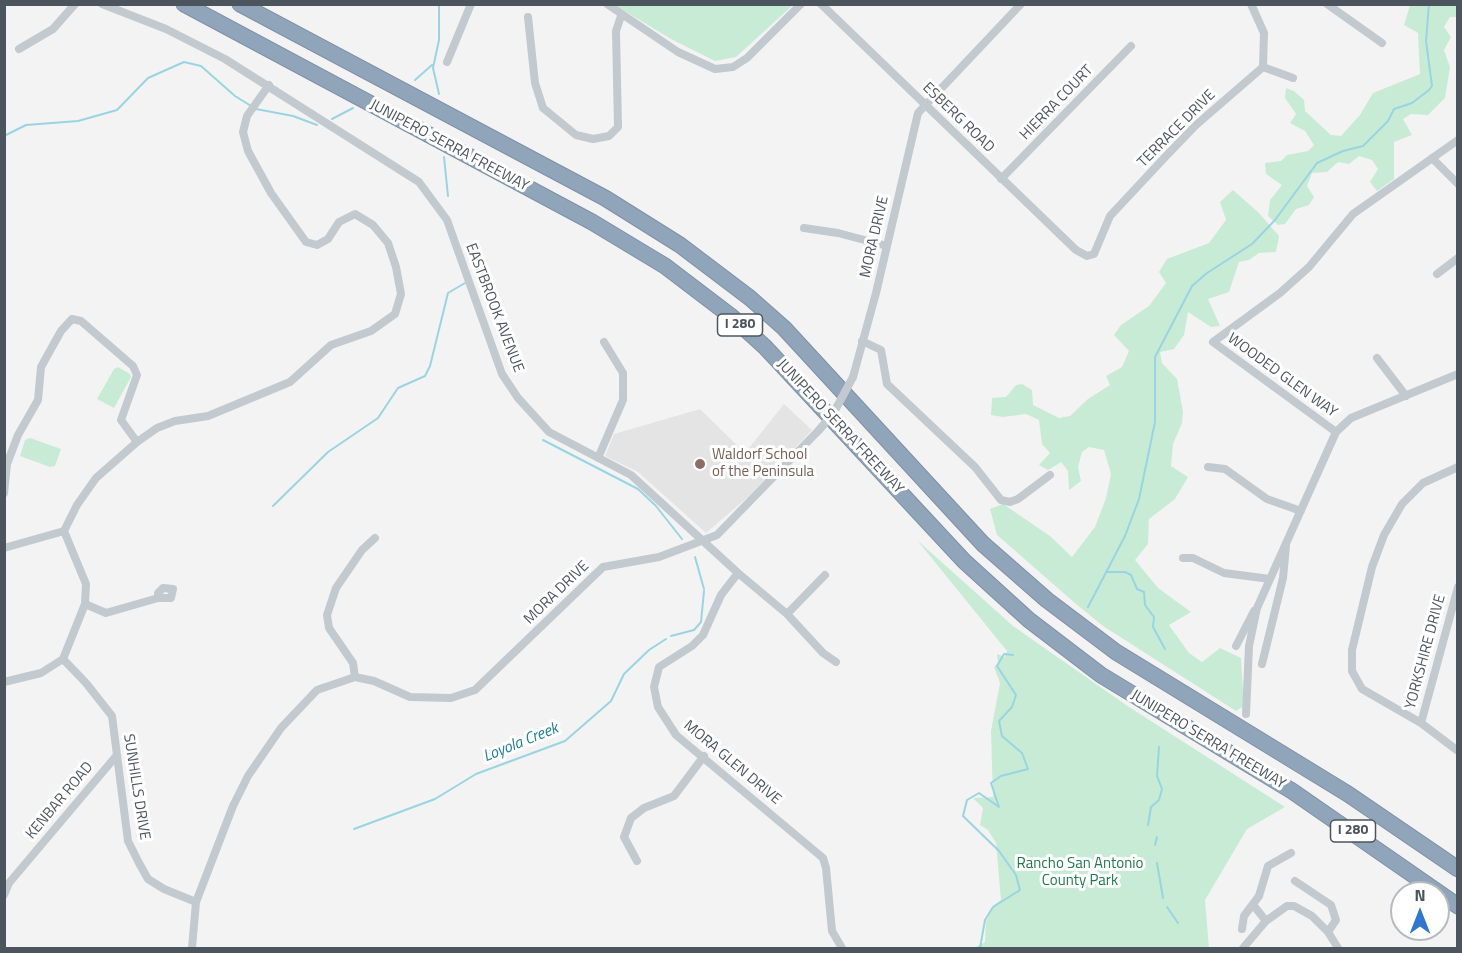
<!DOCTYPE html>
<style>
body{margin:0}
#map{position:relative;width:1462px;height:953px;overflow:hidden;background:#f4f3f3;font-family:"Titillium Web",sans-serif}
canvas{display:block}
.frame{position:absolute;inset:0;border:6px solid #4c555e;pointer-events:none}
.north{position:absolute;left:1390px;top:881px;width:60px;height:60px;box-sizing:border-box;background:#fff;border:2px solid #b7bbbf;border-radius:50%;rotate:0deg;font-size:16px;font-weight:700;line-height:24px;text-align:center;color:#4c555e}
.north::after{content:'';display:block;margin:auto;width:21px;height:27px;background:#3277cf;clip-path:polygon(50% 0,100% 100%,50% 72%,0 100%)}
</style>
<div id="map">
<canvas width="1462" height="953"></canvas>
<div class="frame"></div>
<div class="north">N</div>
</div>
<script>
const ctx = document.querySelector('canvas').getContext('2d');
ctx.lineJoin = 'round';
function fillPath(path, color) { ctx.fillStyle = color; ctx.fill(path, 'evenodd'); }
const toPath = rows => new Path2D(rows.map(r => 'M' + r).join(''));
function stroke(path, color, width, dash) { ctx.strokeStyle = color; ctx.lineWidth = width; ctx.lineCap = dash ? 'butt' : 'round'; ctx.setLineDash(dash || []); ctx.stroke(path); }
function drawText(font, color, halo, rows, align = 'center') {
  ctx.font = font + ' "Titillium Web",sans-serif'; ctx.lineWidth = 6; ctx.setLineDash([]); ctx.textBaseline = 'middle'; ctx.strokeStyle = halo; ctx.fillStyle = color; for (const [text, x, y, turn = 0] of rows) {
    ctx.save(); ctx.translate(x, y); ctx.rotate((+turn || 0) * Math.PI / 180); ctx.textAlign = isNaN(turn) ? turn : align; if (halo) ctx.strokeText(text, 0, 0); ctx.fillText(text, 0, 0); ctx.restore();
  }
}
const education = toPath([
 [784,404,812,430,749,496,706,533,638,472,605,456,614,434,700,409,745,453]
]);
const green = toPath([
 [615,5,793,5,736,57,715,61,671,39],
 [1410,5,1457,5,1457,17,1450,17,1444,27,1451,37,1444,50,1450,67,1445,98,1428,115,1411,114,1403,119,1412,135,1394,142,1394,179,1377,191,1370,182,1378,169,1372,160,1359,156,1349,164,1338,162,1327,172,1312,173,1307,186,1314,197,1309,205,1296,209,1285,224,1278,225,1268,216,1270,200,1282,185,1266,174,1265,163,1281,161,1287,155,1308,151,1314,145,1305,131,1290,123,1296,114,1285,98,1286,88,1294,91,1304,100,1305,111,1331,135,1341,136,1360,115,1373,93,1420,74,1418,33,1404,25],
 [1233,190,1259,213,1279,236,1276,252,1259,253,1249,260,1239,262,1229,292,1208,299,1220,326,1211,327,1188,312,1184,335,1174,349,1160,352,1162,363,1177,379,1183,412,1182,423,1173,444,1171,466,1188,477,1175,499,1149,519,1148,544,1135,560,1158,588,1191,612,1169,625,1189,653,1202,662,1220,648,1241,658,1244,706,1236,711,1103,626,1076,604,997,535,990,509,1003,504,1050,536,1072,557,1095,527,1106,498,1111,474,1104,450,1089,447,1082,452,1078,467,1081,481,1069,490,1068,471,1061,462,1048,470,1039,465,1050,453,1042,444,1039,420,1026,414,1003,417,991,415,992,398,1006,397,1016,385,1022,384,1032,390,1033,405,1059,418,1070,416,1088,399,1110,385,1106,376,1122,367,1129,351,1114,335,1121,325,1149,306,1166,283,1159,272,1167,259,1209,243,1226,220,1220,202],
 [118,367,130,374,131,377,114,408,97,399,114,369],
 [30,438,61,449,55,466,50,467,20,456,25,440],
 [917,540,1013,626,1126,705,1285,807,1247,829,1205,900,1209,948,974,948,985,942,986,922,994,905,1001,900,996,843,988,830,980,825,983,808,973,798,993,797,991,731,1000,683,994,667,998,663,997,654,1005,657,1007,651]
]);
const stream = toPath([
 [415,80,432,65],
 [439,94,433,68,439,40,439,4],
 [332,119,353,108],
 [4,136,26,125,78,121,117,110,148,78,184,62,201,66,235,96,256,109,293,116,317,125],
 [444,157,448,196],
 [543,440,638,489,656,506,682,539],
 [273,506,328,452,378,418,398,388,425,376,430,366,448,293,465,283],
 [695,557,704,589],
 [1107,572,1125,572,1131,575,1137,589,1144,592,1145,605,1154,617,1153,627,1165,649],
 [1088,607,1125,536,1139,499,1155,422,1155,357,1192,286,1207,273,1252,244,1275,220,1317,163,1343,151,1363,146,1388,121,1394,109,1412,103,1429,90,1432,86,1426,41,1429,4],
 [671,636,694,630,701,622,704,591],
 [1148,825,1151,807,1159,800,1162,789,1157,776,1159,747],
 [354,829,435,799,476,774,565,741,611,701,624,674,649,650,666,639],
 [1155,845,1157,837],
 [1157,863,1163,898],
 [1167,907,1178,923],
 [980,948,985,920,993,907,1020,890,1016,875,999,851,963,816,967,800,979,793,999,807,991,783,1001,776,1028,769,1022,753,1002,736,999,721,1012,707,1016,695,997,666,1004,654,1013,655]
]);
const street = toPath([
 [102,4,166,29,225,59,419,182,447,220,502,374,518,398,549,432,631,475,738,573,787,614,823,653,836,662],
 [607,4,678,52,715,69,733,67,747,58,801,4],
 [821,4,1076,250,1087,256,1094,254,1110,216,1167,155,1196,125,1263,67,1264,33,1251,4],
 [1327,4,1382,43],
 [528,17,535,83,543,108,576,135,593,139,609,136,618,127,616,31,621,16],
 [19,49,53,29,75,4],
 [447,62,471,4],
 [1263,67,1293,78],
 [1432,158,1458,184],
 [1001,179,1131,46],
 [804,228,838,233,887,246],
 [1437,274,1458,258],
 [862,341,881,350,887,384,975,467,1001,500,1010,502,1018,499,1050,475],
 [1377,358,1406,396],
 [853,377,876,293,918,113,1021,4],
 [1336,432,1213,342,1280,293,1309,267,1353,214,1458,140],
 [598,458,623,400,623,373,604,342],
 [1208,467,1225,469,1267,499,1301,511],
 [1458,467,1423,483,1402,504,1384,535,1372,567,1352,650,1352,671,1362,689,1421,723,1458,751],
 [4,493,7,464,18,435,38,400,41,367,61,331,72,319,81,321,133,366,137,375,121,420,137,442],
 [4,548,64,531],
 [1183,558,1193,558,1224,573,1270,579],
 [738,573,721,595,703,635,692,646,659,667,654,687,658,707,676,735,823,858,826,868,832,931,842,948],
 [85,604,106,613,158,598,171,598,173,589,163,588,158,593,158,598],
 [787,614,825,575],
 [1236,646,1254,611],
 [63,659,86,683,112,716,128,841,139,863,148,879,164,889,196,902],
 [1262,664,1283,578,1286,546],
 [355,677,353,663,329,628,327,615,336,588,362,550,375,538],
 [4,682,41,673,63,659,85,604,86,584,64,531,77,505,96,478,137,442,157,428,175,421,208,416,290,382,331,345,371,331,395,314,401,294,396,267,388,243,373,225,355,214,339,222,328,239,317,245,306,242,271,193,248,151,243,132,247,116,269,85],
 [1246,714,1249,646,1257,608,1336,432,1351,418,1458,374],
 [1421,723,1458,587],
 [637,861,624,837,631,818,644,808,674,796,704,756],
 [1295,881,1331,905,1336,920,1328,932],
 [4,895,9,883,117,755],
 [1254,906,1266,921],
 [1242,929,1244,916,1259,896,1268,866,1291,853],
 [192,948,196,902,233,806,248,776,281,728,317,690,355,677,374,681,410,697,451,698,475,690,603,567,659,557,717,535,819,430],
 [1243,948,1266,921,1287,906,1294,906,1312,916,1328,932,1338,948]
]);
const highway = toPath([
 [184,4,592,222,665,266,732,317,765,347,964,561,1029,620,1101,675,1292,791,1458,906],
 [240,4,605,198,680,245,750,298,784,328,983,544,1047,600,1116,652,1348,794,1458,869]
]);
const streetBridge = toPath([
 [819,430,833,414,853,377]
]);
const markers = [
 [700,464,6,"#8d6e63"]
];
const shields = [
 [740,325,45],
 [1353,831,45]
];
const shieldNames = [
 ["I 280",740,325],
 ["I 280",1353,831]
];
const streetNames = [
 ["HIERRA COURT",1057,103,-46],
 ["ESBERG ROAD",958,118,44],
 ["TERRACE DRIVE",1177,129,-45],
 ["JUNIPERO SERRA FREEWAY",449,146,28],
 ["MORA DRIVE",875,237,-77],
 ["EASTBROOK AVENUE",494,308,69],
 ["WOODED GLEN WAY",1282,376,36],
 ["JUNIPERO SERRA FREEWAY",840,427,47],
 ["MORA DRIVE",557,593,-44],
 ["YORKSHIRE DRIVE",1426,652,-75],
 ["JUNIPERO SERRA FREEWAY",1208,740,31],
 ["MORA GLEN DRIVE",732,763,40],
 ["SUNHILLS DRIVE",136,787,81],
 ["KENBAR ROAD",60,801,-50]
];
const educationNames = [
 ["Waldorf School",712,455],
 ["of the Peninsula",712,472]
];
const parkNames = [
 ["Rancho San Antonio",1080,864],
 ["County Park",1080,881]
];
const waterNames = [
 ["Loyola Creek",521,743,-22]
];
fillPath(education, '#e5e4e4');
fillPath(green, '#c8ebd5');
stroke(stream, '#9ad4e3', 2);
stroke(highway, '#7c90a6', 17);
stroke(street, '#c2c9cf', 8);
stroke(highway, '#91a5ba', 15);
stroke(streetBridge, '#c2c9cf', 8);
for (const [x, y, r, color] of markers) { const dot = new Path2D(); dot.arc(x, y, r, 0, 2 * Math.PI); ctx.fillStyle = color; ctx.fill(dot); stroke(dot, '#fff', 2); }
for (const [x, y, w] of shields) { const box = new Path2D(); box.roundRect(x - w / 2, y - 11, w, 22, 4.5); ctx.fillStyle = '#fff'; ctx.fill(box); stroke(box, '#4c555e', 1.5); }
drawText('bold 14px', '#4c555e', null, shieldNames);
drawText('15px', '#4c555e', '#fff', streetNames);
drawText('15px', '#785e54', '#fff', educationNames, 'left');
drawText('15px', '#24784e', '#fff', parkNames);
drawText('italic 16px', '#1e7e97', '#fff', waterNames);
</script>
